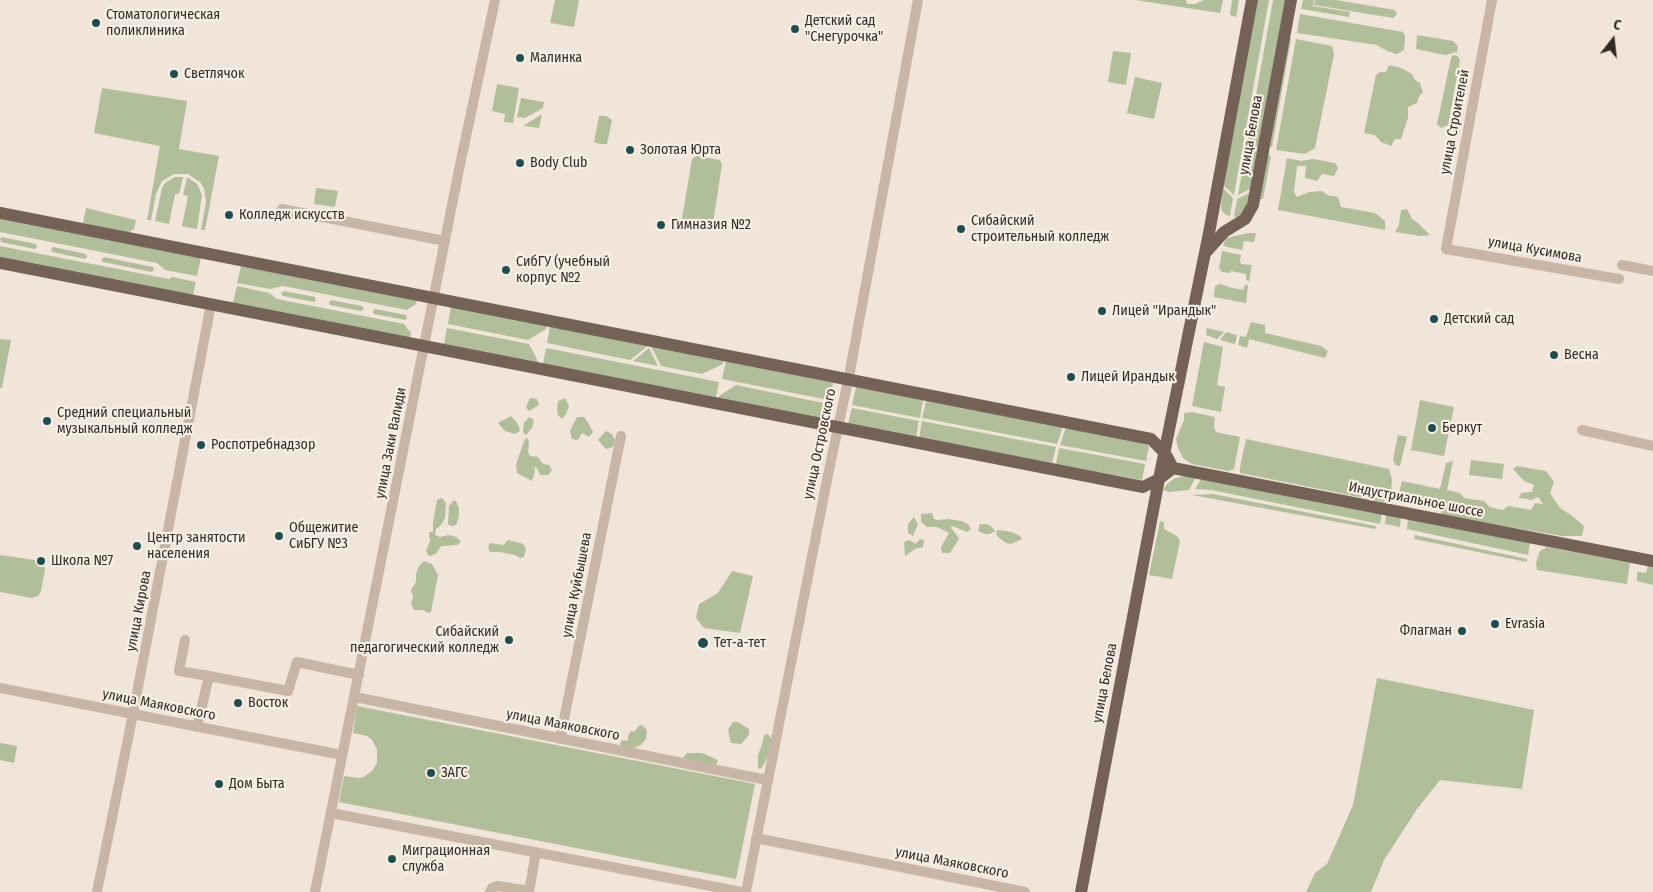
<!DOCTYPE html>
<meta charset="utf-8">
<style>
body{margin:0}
#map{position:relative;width:1653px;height:892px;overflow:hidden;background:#f0e5d8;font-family:"Fira Sans Condensed",sans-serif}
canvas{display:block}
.north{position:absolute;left:1588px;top:15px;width:50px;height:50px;-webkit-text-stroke:4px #f8efe4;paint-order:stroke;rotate:16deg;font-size:14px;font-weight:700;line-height:20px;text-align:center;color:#332a26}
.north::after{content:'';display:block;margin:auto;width:18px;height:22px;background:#332a26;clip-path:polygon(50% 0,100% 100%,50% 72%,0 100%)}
</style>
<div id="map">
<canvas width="1653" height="892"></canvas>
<div class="north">С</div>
</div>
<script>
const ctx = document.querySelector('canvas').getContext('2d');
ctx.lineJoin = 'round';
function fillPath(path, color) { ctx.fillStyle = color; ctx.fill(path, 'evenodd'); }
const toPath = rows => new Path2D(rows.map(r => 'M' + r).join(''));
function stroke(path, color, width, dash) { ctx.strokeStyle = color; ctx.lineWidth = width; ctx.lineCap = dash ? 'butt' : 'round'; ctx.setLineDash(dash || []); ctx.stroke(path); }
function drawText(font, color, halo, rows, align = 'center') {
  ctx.font = font + ' "Fira Sans Condensed",sans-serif'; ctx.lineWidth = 4.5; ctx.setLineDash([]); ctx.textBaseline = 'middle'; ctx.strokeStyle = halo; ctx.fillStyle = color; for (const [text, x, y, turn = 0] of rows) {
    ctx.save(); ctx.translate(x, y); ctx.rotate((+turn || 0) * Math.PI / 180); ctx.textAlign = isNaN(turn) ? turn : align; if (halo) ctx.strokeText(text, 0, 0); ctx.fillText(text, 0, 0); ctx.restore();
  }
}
const green = toPath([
 [555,0,579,0,574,27,550,23],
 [1135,0,1186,0,1187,4,1195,4,1204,0,1223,0,1220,13],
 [1232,0,1239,0,1236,17,1230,15],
 [1258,0,1269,0,1234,195,1223,185],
 [1273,0,1286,0,1252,188,1238,195],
 [1303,0,1314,0,1313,6,1350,12,1349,17,1301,9],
 [1315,0,1336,0,1395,10,1397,14,1393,18,1314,5],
 [1300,14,1403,32,1405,36,1404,50,1397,54,1387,51,1377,45,1297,33],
 [1417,35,1453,41,1458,46,1457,52,1445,55,1416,49],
 [1289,39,1291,39,1272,147,1270,147],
 [1296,39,1332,46,1334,54,1315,148,1305,154,1276,150],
 [1113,51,1131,53,1126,85,1108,82],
 [1453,55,1458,56,1460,60,1448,125,1441,128,1437,124,1451,58],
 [1389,65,1401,68,1412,74,1415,80,1420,83,1423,92,1419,96,1417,103,1408,107,1408,118,1401,139,1395,139,1391,146,1381,142,1375,135,1364,133,1376,75,1380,72,1386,72],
 [1135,77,1162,83,1154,119,1127,113],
 [497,84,519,88,513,123,504,122,505,114,492,111],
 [102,88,187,101,179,149,219,156,205,230,201,230,206,202,204,188,200,182,188,174,174,174,162,181,156,194,151,220,147,220,160,146,94,133],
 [521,98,544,102,543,108,525,118,517,117],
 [542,114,539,128,523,126],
 [599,116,606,116,612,120,607,144,600,144,594,142],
 [1268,155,1271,156,1263,199,1260,199],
 [696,156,720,160,722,165,713,223,709,226,684,222,682,218,692,159],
 [1287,158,1301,161,1313,159,1335,163,1338,168,1334,176,1322,174,1317,181,1305,178,1306,166,1297,166,1294,192,1297,197,1309,192,1322,191,1327,195,1338,197,1341,207,1375,213,1385,221,1385,230,1278,210],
 [175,177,183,177,179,194,175,194,169,224,155,221,162,188,165,183],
 [187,177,197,184,202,195,197,229,182,226,188,196,183,195],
 [316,188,338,191,335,207,314,204],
 [1223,188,1233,198,1230,216,1226,215,1222,211,1221,205],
 [1251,192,1244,213,1237,217,1234,217,1237,199],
 [86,208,136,220,134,229,128,233,83,223],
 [1407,209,1412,219,1418,223,1430,235,1420,236,1395,232,1399,225,1401,210],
 [0,219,201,258,197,276,165,270,157,263,0,232],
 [1249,233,1256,233,1254,242,1244,241,1242,250,1223,246,1226,238],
 [2,237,36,244,37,247,35,249,1,242,0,239],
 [0,246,169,279,172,277,196,282,193,296,0,258],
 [53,247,86,254,87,257,85,259,52,252,51,249],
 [1222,251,1241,255,1240,261,1241,264,1252,265,1249,281,1246,280,1246,274,1231,271,1230,273,1222,272,1219,268],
 [104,257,153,267,154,270,152,272,103,262,101,260],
 [241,266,417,300,416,304,407,310,283,286,270,289,237,283],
 [1220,284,1227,286,1228,287,1243,290,1245,285,1248,285,1246,303,1214,297,1215,286],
 [237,286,269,293,277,299,404,324,411,333,410,338,233,303],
 [284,291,315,297,316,300,314,302,283,296,281,293],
 [331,300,362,306,364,309,361,311,330,305,329,302],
 [451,306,547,325,546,329,528,340,448,324],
 [375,309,406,315,407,318,405,320,374,314,373,311],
 [1251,322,1265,325,1265,333,1321,346,1328,351,1325,358,1249,339,1247,348,1238,345,1240,336,1246,337],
 [550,326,648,346,630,360,547,343],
 [447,328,529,344,539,363,444,344],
 [1207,328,1224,332,1217,339,1206,335],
 [1226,332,1237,335,1235,344,1220,340],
 [0,339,11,340,2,388,0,388],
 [1204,342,1223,347,1217,385,1225,387,1221,412,1192,406],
 [651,346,723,361,723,364,702,374,661,366],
 [546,348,719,382,716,397,543,364],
 [649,348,658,366,633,361],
 [726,361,833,383,829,400,722,379],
 [736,385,828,404,824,419,718,398,719,396],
 [856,387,923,400,920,418,852,405],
 [530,398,537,399,539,405,529,411,526,407],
 [565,398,569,406,566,414,562,419,558,415,557,409,558,401],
 [1420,400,1454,407,1444,456,1411,450],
 [926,401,1063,427,1057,444,922,418],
 [852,408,919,421,916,437,848,424],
 [1192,412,1215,417,1214,427,1216,432,1240,437,1234,469,1228,471,1192,464,1183,458,1178,448,1176,439,1184,420,1184,413],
 [511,416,518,424,520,431,515,434,505,431,498,423],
 [529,417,534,420,532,428,526,435,523,432,524,423],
 [577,417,584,417,587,421,593,432,589,437,582,433,578,440,572,439,570,431],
 [922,421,1056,447,1052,463,919,438],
 [1066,427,1145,442,1149,447,1146,461,1060,445],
 [606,431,612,434,615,440,613,447,606,449,598,440],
 [1398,435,1407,437,1400,466,1395,465,1393,459],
 [526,438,528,439,529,443,528,452,530,456,538,457,543,464,549,465,552,470,548,475,540,475,537,468,534,467,535,471,532,481,517,473,516,465,523,444],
 [1246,439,1389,469,1392,480,1391,493,1384,502,1240,473,1240,467],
 [1059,448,1145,464,1142,480,1056,464],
 [1471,460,1504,464,1502,479,1469,475],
 [1453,461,1447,490,1460,493,1464,498,1484,501,1490,507,1503,510,1508,506,1531,510,1535,503,1543,504,1538,497,1532,500,1519,498,1521,493,1532,492,1534,485,1524,481,1513,469,1517,466,1546,471,1554,482,1550,493,1560,508,1571,515,1584,526,1582,536,1562,536,1442,515,1437,504,1436,505,1398,497,1402,481,1440,489,1446,463],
 [1186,476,1196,477,1189,490,1169,492,1163,490,1167,484,1175,478],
 [1201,479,1382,513,1380,524,1211,490,1195,489],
 [1213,494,1376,526,1375,529,1192,495],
 [442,498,446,503,445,518,441,525,436,529,435,535,440,537,449,535,456,537,461,541,458,545,441,546,436,554,429,556,426,551,430,541,429,532,433,532,433,522,437,500],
 [453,501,456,501,459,508,459,517,456,525,451,526,448,524,449,506],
 [932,513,934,519,937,520,948,519,962,521,968,524,971,529,967,532,952,526,951,528,959,538,957,542,950,553,942,553,941,547,949,533,937,527,927,527,921,522,921,514],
 [1386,514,1401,517,1400,527,1385,524],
 [914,517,918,524,913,536,908,533,908,524],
 [1408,519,1530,543,1528,555,1407,529],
 [1160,521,1164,522,1164,529,1177,536,1180,541,1172,579,1149,575],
 [980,524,986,524,991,526,995,531,990,534,985,534,978,531],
 [998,530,1012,532,1020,536,1022,539,1011,544,1006,543,997,536,996,532],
 [1415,535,1527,559,1527,562,1414,539],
 [920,539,924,540,923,547,915,549,905,556,904,542,909,540,916,544],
 [508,540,523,544,526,549,524,557,520,558,515,555,499,552,490,552,488,547,490,543,503,545],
 [1547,547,1630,563,1627,584,1537,570,1536,563,1540,551],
 [0,555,41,561,45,569,41,591,38,596,32,598,0,592],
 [424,561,432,564,438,575,431,612,428,613,423,610,414,610,411,604,413,597,411,590,416,582,416,574,419,566],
 [1648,565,1653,566,1653,585,1637,581,1637,572,1646,573],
 [732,571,753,576,740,633,704,628,696,618,699,604,718,593],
 [1377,678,1534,710,1522,789,1440,780,1417,809,1384,860,1371,892,1306,892,1315,873,1327,864,1353,805],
 [357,706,755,784,736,879,339,802,344,776,359,778,364,777,373,770,377,763,377,749,372,740,367,736,353,733],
 [733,722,738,722,749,729,749,735,741,744,731,743,730,740,728,730],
 [642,725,647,730,646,739,641,745,629,750,622,749,620,744,622,740,628,741,628,736,631,731,634,732,639,726],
 [768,734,772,740,770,745,769,755,761,769,758,768,758,755,762,745,764,735],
 [0,743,17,746,14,763,0,760],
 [687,753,702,753,718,760,716,766,683,758]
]);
const minor = toPath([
 [1492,0,1446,249,1619,279],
 [282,209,445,241],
 [1622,265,1653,271],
 [1582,430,1653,446],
 [185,640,179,671,209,676],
 [0,688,342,755],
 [355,697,767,780],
 [197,727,209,676,288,691,297,662,359,675],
 [560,739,621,436],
 [331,813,742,892],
 [756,838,1025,892],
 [97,892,131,724,211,304],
 [315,892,461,160,495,0],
 [490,892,492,888,498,886,529,891],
 [529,892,536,852],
 [746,892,828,475,850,371,918,0]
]);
const major = toPath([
 [0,213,1151,439,1165,453,1173,468],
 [1207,251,1224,232,1245,219,1253,205,1291,0],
 [0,263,1143,487,1159,479,1173,468],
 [1173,468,1653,561],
 [1081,892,1159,479,1209,233,1252,0]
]);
const markers = [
 [96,23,5,"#1e4d52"],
 [795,29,5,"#1e4d52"],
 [520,58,5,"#1e4d52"],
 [174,74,5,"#1e4d52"],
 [630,150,5,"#1e4d52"],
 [520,163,5,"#1e4d52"],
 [229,215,5,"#1e4d52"],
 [661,225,5,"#1e4d52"],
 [961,229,5,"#1e4d52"],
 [506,270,5,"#1e4d52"],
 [1102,311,5,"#1e4d52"],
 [1434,319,5,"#1e4d52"],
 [1554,355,5,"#1e4d52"],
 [1071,377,5,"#1e4d52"],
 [47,421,5,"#1e4d52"],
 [1432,428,5,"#1e4d52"],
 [201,445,5,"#1e4d52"],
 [279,536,5,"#1e4d52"],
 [137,546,5,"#1e4d52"],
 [41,561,5,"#1e4d52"],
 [1495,624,5,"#1e4d52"],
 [1462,631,5,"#1e4d52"],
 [509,640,5,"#1e4d52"],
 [703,643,6,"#1e4d52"],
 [238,703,5,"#1e4d52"],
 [431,773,5,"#1e4d52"],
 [219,784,5,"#1e4d52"],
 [392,859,5,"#1e4d52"]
];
const poiNames = [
 ["Стоматологическая",106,15],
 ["поликлиника",106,31],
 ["Детский сад",805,21],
 ["\"Снегурочка\"",805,37],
 ["Малинка",530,58],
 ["Светлячок",184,74],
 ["Золотая Юрта",640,150],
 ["Body Club",530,163],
 ["Колледж искусств",239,215],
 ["Сибайский",971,221],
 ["строительный колледж",971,237],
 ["Гимназия №2",671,225],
 ["СибГУ (учебный",516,262],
 ["корпус №2",516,278],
 ["Лицей \"Ирандык\"",1112,311],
 ["Детский сад",1444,319],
 ["Весна",1564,355],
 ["Лицей Ирандык",1081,377],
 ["Средний специальный",57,413],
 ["музыкальный колледж",57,429],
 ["Беркут",1442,428],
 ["Роспотребнадзор",211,445],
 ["Общежитие",289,528],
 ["СиБГУ №3",289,544],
 ["Центр занятости",147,538],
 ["населения",147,554],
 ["Школа №7",51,561],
 ["Evrasia",1505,624],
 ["Флагман",1452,631,"right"],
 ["Сибайский",499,632,"right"],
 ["педагогический колледж",499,648,"right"],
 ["Тет-а-тет",714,643],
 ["Восток",248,703],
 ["ЗАГС",441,773],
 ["Дом Быта",229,784],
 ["Миграционная",402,851],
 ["служба",402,867]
];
const streetNames = [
 ["улица Строителей",1455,122,-79],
 ["улица Белова",1251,135,-80],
 ["улица Кусимова",1535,250,10],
 ["улица Заки Валиди",391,443,-79],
 ["улица Островского",820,444,-78],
 ["Индустриальное шоссе",1416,500,11],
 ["улица Куйбышева",577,585,-79],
 ["улица Кирова",139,611,-79],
 ["улица Белова",1105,683,-79],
 ["улица Маяковского",159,705,11],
 ["улица Маяковского",563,725,11],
 ["улица Маяковского",952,863,11]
];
fillPath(green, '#b0be99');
stroke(minor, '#c7b5a5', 10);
stroke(major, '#746257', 12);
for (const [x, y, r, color] of markers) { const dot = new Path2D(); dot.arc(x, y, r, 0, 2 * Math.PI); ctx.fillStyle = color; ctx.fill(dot); stroke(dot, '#f8efe4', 2); }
drawText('14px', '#332a26', '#f8efe4', poiNames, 'left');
drawText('14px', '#332a26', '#f8efe4', streetNames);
</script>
